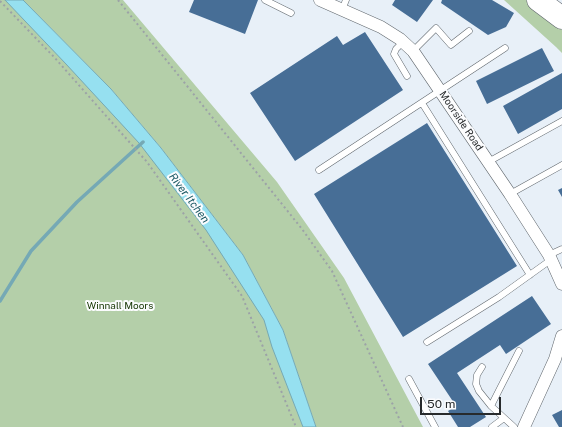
<!DOCTYPE html>
<style>
body{margin:0}
#map{position:relative;width:562px;height:427px;overflow:hidden;background:#e8f0f8;font-family:"Public Sans",sans-serif}
canvas{display:block}
.scale{position:absolute;left:420px;top:397px;width:81px;height:18px;box-sizing:border-box;border:2px solid #272a2c;border-top:0;padding-left:5px;font-size:12px;line-height:14px;white-space:nowrap;color:#272a2c;-webkit-text-stroke:3px #fbfcfe;paint-order:stroke}
</style>
<div id="map">
<canvas width="562" height="427"></canvas>
<div class="scale">50 m</div>
</div>
<script>
const ctx = document.querySelector('canvas').getContext('2d');
ctx.lineJoin = 'round';
function fillPath(path, color) { ctx.fillStyle = color; ctx.fill(path, 'evenodd'); }
const toPath = rows => new Path2D(rows.map(r => 'M' + r).join(''));
function stroke(path, color, width, dash) { ctx.strokeStyle = color; ctx.lineWidth = width; ctx.lineCap = dash ? 'butt' : 'round'; ctx.setLineDash(dash || []); ctx.stroke(path); }
function drawText(font, color, halo, rows, align = 'center') {
  ctx.font = font + ' "Public Sans",sans-serif'; ctx.lineWidth = 4; ctx.setLineDash([]); ctx.textBaseline = 'middle'; ctx.strokeStyle = halo; ctx.fillStyle = color; for (const [text, x, y, turn = 0] of rows) {
    ctx.save(); ctx.translate(x, y); ctx.rotate((+turn || 0) * Math.PI / 180); ctx.textAlign = isNaN(turn) ? turn : align; if (halo) ctx.strokeText(text, 0, 0); ctx.fillText(text, 0, 0); ctx.restore();
  }
}
const green = toPath([
 [0,0,18,0,105,91,264,307,311,427,0,427],
 [23,0,123,0,277,182,344,278,423,427,316,427,283,330,243,255,161,148,111,89],
 [504,0,526,0,562,30,562,53,556,47]
]);
const water = toPath([
 [5,0,23,0,111,89,161,148,243,255,283,330,316,427,303,427,272,347,264,320,206,230,139,143,66,64,5,0]
]);
const stream = toPath([
 [0,301,31,251,77,202,143,142]
]);
const building = toPath([
 [194,0,258,0,245,34,189,12],
 [395,0,433,0,417,22,392,5],
 [442,0,492,0,514,13,506,27,488,35,441,3],
 [365,32,403,90,295,161,250,93,337,36,343,45],
 [542,48,554,71,487,104,476,81],
 [562,73,562,109,518,134,503,106],
 [427,123,517,266,403,337,314,194],
 [562,188,562,197,558,190],
 [532,296,551,324,506,354,500,345,457,373,486,417,470,427,458,427,448,411,456,406,428,364],
 [562,410,562,427,559,427,552,415]
]);
const path = toPath([
 [118,0,302,229,332,271,403,427],
 [0,1,54,57,147,162,242,296,296,427]
]);
const lane = toPath([
 [265,0,291,13],
 [342,10,346,0],
 [403,42,396,49,394,54,407,76],
 [413,51,436,28,451,45,469,31],
 [422,103,530,275],
 [488,162,562,121],
 [319,170,505,48],
 [510,194,562,165],
 [549,255,562,249],
 [427,342,499,297,552,259],
 [482,367,477,375,476,384,479,391,491,406,514,427],
 [409,379,435,427],
 [491,406,519,351],
 [492,427,504,418]
]);
const street = toPath([
 [320,0,381,27,400,39,413,51,510,194,549,255,562,284],
 [524,427,555,359,562,336]
]);
const highway = toPath([
 [538,0,562,18]
]);
const streetNames = [
 ["Moorside Road",461,121,56]
];
const parkNames = [
 ["Winnall Moors",120,306]
];
const waterNames = [
 ["River Itchen",189,198,53]
];
fillPath(green, '#b4cfa9');
fillPath(water, '#96e0f0');
stroke(water, '#75a9b5', 1);
stroke(stream, '#75a9b5', 3.5);
fillPath(building, '#476e96');
stroke(lane, '#60676d', 7);
stroke(street, '#60676d', 13);
stroke(highway, '#60676d', 23);
stroke(path, '#9ca2a7', 2, [2, 3]);
stroke(lane, '#fff', 6);
stroke(street, '#fff', 12);
stroke(highway, '#fff', 22);
drawText('10px', '#272a2c', '#fbfcfe', streetNames);
drawText('10px', '#143502', '#fbfcfe', parkNames);
drawText('italic 11px', '#185762', '#fbfcfe', waterNames);
</script>
